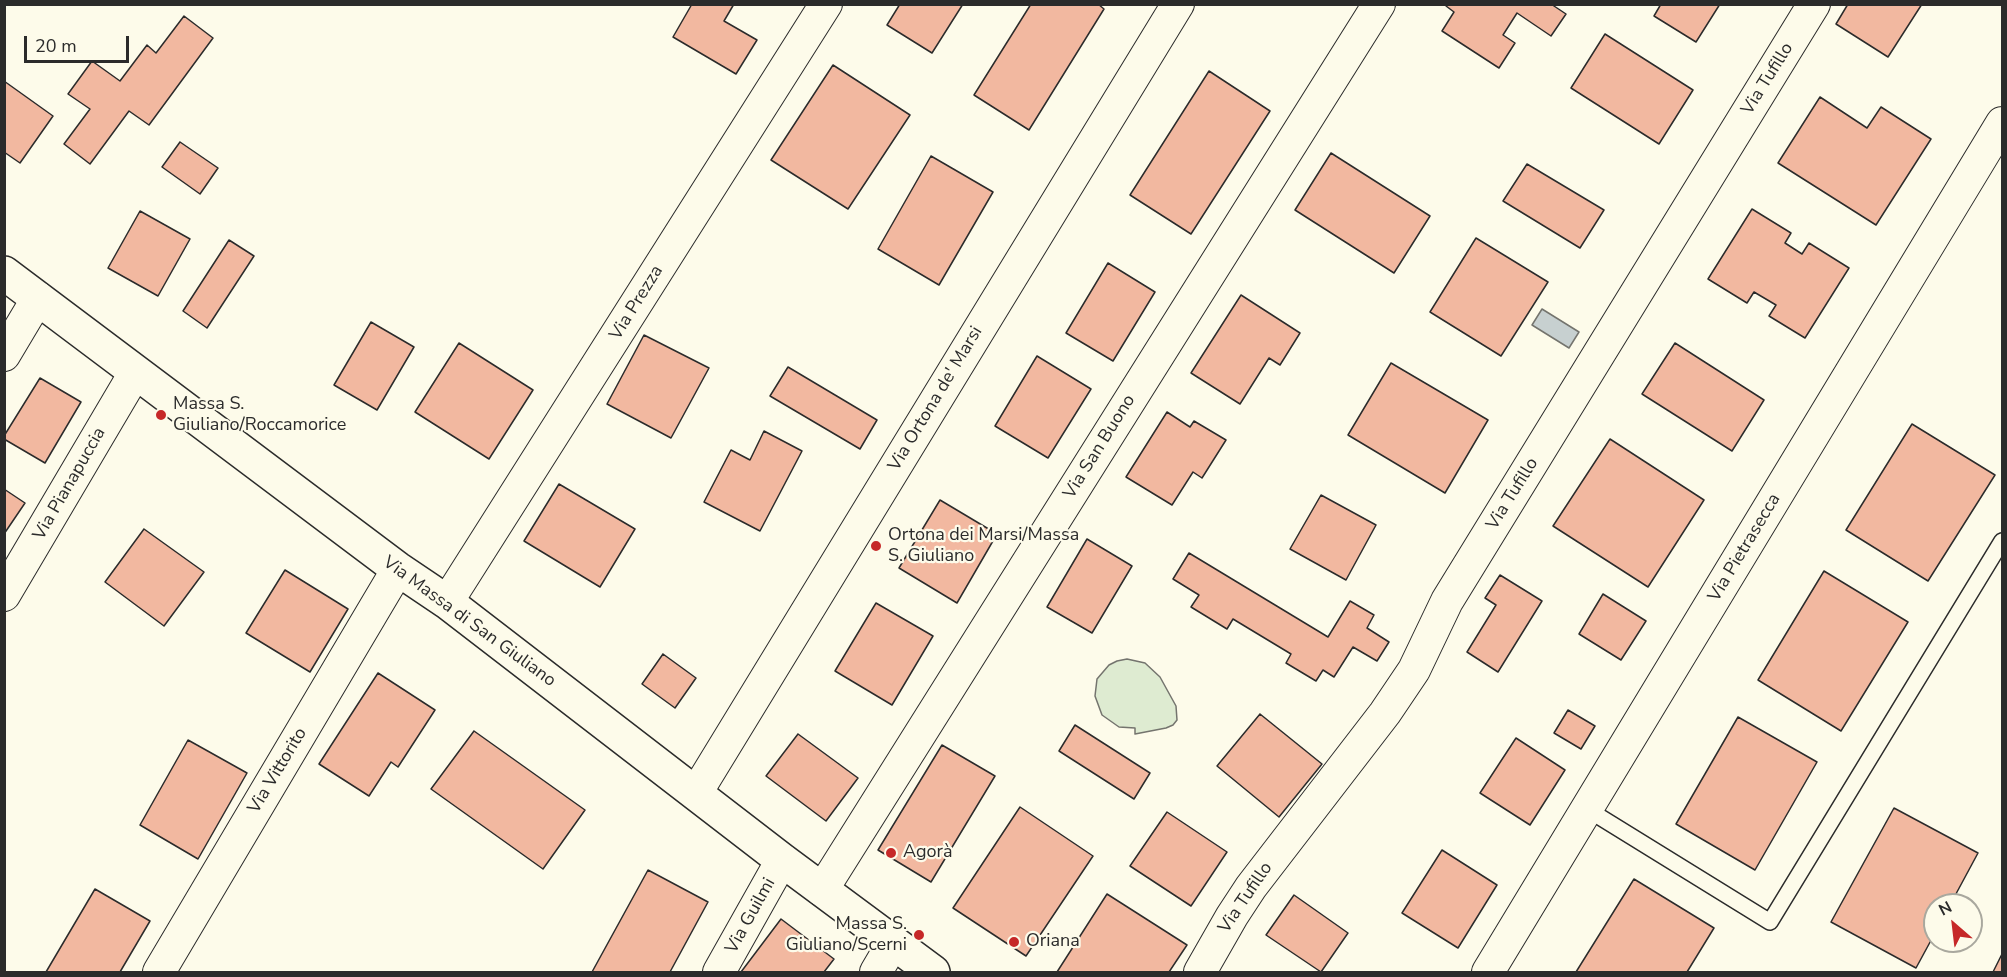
<!DOCTYPE html>
<meta charset="utf-8">
<style>
body{margin:0}
#map{position:relative;width:2007px;height:977px;overflow:hidden;background:#fdfbea;font-family:"Nunito Sans",sans-serif}
canvas{display:block}
.frame{position:absolute;inset:0;border:6px solid #2b2b2b;pointer-events:none}
.north{position:absolute;left:1923px;top:893px;width:60px;height:60px;box-sizing:border-box;background:#fdfbea;border:2px solid #a9a89e;border-radius:50%;rotate:332deg;font-size:16px;font-weight:700;line-height:24px;text-align:center;color:#2b2b2b}
.north::after{content:'';display:block;margin:auto;width:21px;height:27px;background:#c62828;clip-path:polygon(50% 0,100% 100%,50% 72%,0 100%)}
.scale{position:absolute;left:24px;top:36px;width:105px;height:27px;box-sizing:border-box;border:3px solid #2b2b2b;border-top:0;padding-left:8px;font-size:18px;line-height:21px;white-space:nowrap;color:#2b2b2b;-webkit-text-stroke:4px #fdfbea;paint-order:stroke}
</style>
<div id="map">
<canvas width="2007" height="977"></canvas>
<div class="frame"></div>
<div class="north">N</div>
<div class="scale">20 m</div>
</div>
<script>
const ctx = document.querySelector('canvas').getContext('2d');
ctx.lineJoin = 'round';
function fillPath(path, color) { ctx.fillStyle = color; ctx.fill(path, 'evenodd'); }
const toPath = rows => new Path2D(rows.map(r => 'M' + r).join(''));
function stroke(path, color, width, dash) { ctx.strokeStyle = color; ctx.lineWidth = width; ctx.lineCap = dash ? 'butt' : 'round'; ctx.setLineDash(dash || []); ctx.stroke(path); }
function drawText(font, color, halo, rows, align = 'center') {
  ctx.font = font + ' "Nunito Sans",sans-serif'; ctx.lineWidth = 4.5; ctx.setLineDash([]); ctx.textBaseline = 'middle'; ctx.strokeStyle = halo; ctx.fillStyle = color; for (const [text, x, y, turn = 0] of rows) {
    ctx.save(); ctx.translate(x, y); ctx.rotate((+turn || 0) * Math.PI / 180); ctx.textAlign = isNaN(turn) ? turn : align; if (halo) ctx.strokeText(text, 0, 0); ctx.fillText(text, 0, 0); ctx.restore();
  }
}
const green = toPath([
 [1127,659,1145,663,1160,677,1176,706,1177,720,1173,725,1166,728,1135,734,1135,728,1119,727,1102,715,1095,696,1097,679,1109,665,1117,661,1127,659]
]);
const water = toPath([
 [1542,309,1579,332,1569,348,1532,325,1542,309]
]);
const building = toPath([
 [692,4,734,4,724,21,757,40,736,74,673,37,692,4],
 [900,4,963,4,932,53,887,25,900,4],
 [1031,4,1098,4,1104,9,1029,130,974,95,1031,4],
 [1448,4,1551,4,1566,14,1551,36,1517,13,1503,35,1515,43,1499,68,1442,31,1454,12,1446,6,1448,4],
 [1661,4,1720,4,1696,42,1654,16,1661,4],
 [1848,4,1922,4,1888,57,1836,24,1848,4],
 [184,16,213,38,149,125,129,111,90,164,64,144,90,109,68,94,92,61,120,81,147,45,156,53,184,16],
 [1605,34,1693,90,1659,144,1571,88,1605,34],
 [833,65,910,115,848,209,771,160,833,65],
 [1209,71,1270,111,1191,234,1130,195,1209,71],
 [4,81,53,116,20,163,4,152,4,81],
 [1820,97,1867,128,1881,107,1931,139,1876,225,1778,163,1820,97],
 [180,142,218,168,200,194,162,167,180,142],
 [1331,153,1430,216,1394,273,1295,210,1331,153],
 [931,156,993,192,939,285,878,249,931,156],
 [1527,164,1604,210,1580,248,1503,201,1527,164],
 [1752,209,1791,233,1785,243,1802,254,1809,243,1849,268,1805,338,1769,316,1776,305,1754,292,1747,303,1708,279,1752,209],
 [140,211,190,239,158,296,108,268,140,211],
 [1476,238,1548,282,1501,356,1430,312,1476,238],
 [229,240,254,256,207,328,183,311,229,240],
 [1108,263,1155,292,1113,361,1066,333,1108,263],
 [1241,295,1300,333,1280,365,1269,358,1240,404,1191,373,1241,295],
 [371,322,414,347,377,410,334,385,371,322],
 [644,335,709,368,671,438,607,404,644,335],
 [459,343,533,390,489,459,415,412,459,343],
 [1675,343,1764,400,1732,451,1642,394,1675,343],
 [1037,356,1091,389,1048,458,995,426,1037,356],
 [1391,363,1488,420,1445,493,1348,435,1391,363],
 [788,367,877,420,860,449,770,396,788,367],
 [40,378,81,402,45,463,4,439,4,436,40,378],
 [1167,412,1190,427,1194,421,1226,440,1202,478,1193,472,1172,505,1126,477,1167,412],
 [1912,424,1995,475,1928,581,1846,530,1912,424],
 [764,431,802,451,760,531,704,502,731,450,750,460,764,431],
 [1610,439,1704,500,1648,587,1553,526,1610,439],
 [559,484,635,529,600,587,524,541,559,484],
 [4,489,25,503,4,534,4,489],
 [1321,495,1376,525,1346,580,1290,549,1321,495],
 [940,500,997,534,957,603,899,568,940,500],
 [144,529,204,572,164,626,105,582,144,529],
 [1087,539,1132,566,1092,633,1047,607,1087,539],
 [1189,553,1328,637,1350,601,1374,615,1367,628,1389,642,1377,661,1353,647,1334,677,1323,670,1316,681,1286,663,1291,654,1233,619,1227,629,1191,607,1199,595,1173,579,1189,553],
 [285,570,348,609,310,672,246,633,285,570],
 [1824,571,1908,622,1841,731,1758,680,1824,571],
 [1500,575,1542,601,1498,672,1467,652,1496,605,1485,598,1500,575],
 [1603,594,1646,621,1621,660,1579,634,1603,594],
 [876,603,933,636,892,705,835,671,876,603],
 [663,654,696,678,675,708,642,684,663,654],
 [378,673,435,710,398,767,391,762,369,796,319,764,378,673],
 [1568,710,1595,726,1581,749,1554,733,1568,710],
 [1260,714,1322,764,1279,817,1217,766,1260,714],
 [1738,717,1817,762,1755,870,1676,824,1738,717],
 [1075,725,1150,773,1134,799,1059,751,1075,725],
 [474,731,585,810,543,869,431,789,474,731],
 [798,734,858,778,826,821,766,776,798,734],
 [1516,738,1565,770,1530,825,1480,793,1516,738],
 [188,740,247,773,198,859,140,825,188,740],
 [942,745,995,776,931,882,878,850,942,745],
 [1020,807,1093,856,1026,956,953,908,1020,807],
 [1894,808,1978,853,1950,905,1935,905,1935,933,1916,968,1831,922,1894,808],
 [1167,812,1227,852,1191,906,1130,866,1167,812],
 [1442,850,1497,885,1458,948,1402,913,1442,850],
 [648,870,708,902,670,972,592,972,648,870],
 [1634,879,1714,928,1687,972,1576,972,1634,879],
 [95,889,150,921,120,972,46,972,95,889],
 [1107,894,1187,945,1169,972,1057,972,1107,894],
 [1294,895,1348,933,1321,972,1266,935,1294,895],
 [781,919,834,959,824,972,741,972,781,919],
 [2002,954,2002,972,1993,972,2002,954]
]);
const service = toPath([
 [1587,809,1770,922,2002,541]
]);
const minor = toPath([
 [4,355,38,298],
 [4,595,135,373],
 [447,602,826,4],
 [696,793,1178,4],
 [822,890,1379,4],
 [159,972,398,569],
 [719,972,782,860],
 [876,972,893,943],
 [1200,972,1232,916,1251,887,1385,713,1414,670,1447,601,1814,4],
 [1488,972,2002,123]
]);
const tertiary = toPath([
 [4,273,398,569,447,602,782,860,933,972]
]);
const markers = [
 [161,415,6,"#c62828"],
 [876,546,6,"#c62828"],
 [891,853,6,"#c62828"],
 [919,935,6,"#c62828"],
 [1014,942,6,"#c62828"]
];
const streetNames = [
 ["Via Tufillo",1768,79,-58],
 ["Via Prezza",637,303,-58],
 ["Via Ortona de' Marsi",936,399,-59],
 ["Via San Buono",1100,447,-58],
 ["Via Pianapuccia",70,484,-60],
 ["Via Tufillo",1513,494,-58],
 ["Via Pietrasecca",1745,548,-59],
 ["Via Massa di San Giuliano",469,622,36],
 ["Via Vittorito",278,771,-59],
 ["Via Tufillo",1246,898,-56],
 ["Via Guilmi",751,916,-61]
];
const poiNames = [
 ["Massa S.",173,405],
 ["Giuliano/Roccamorice",173,426],
 ["Ortona dei Marsi/Massa",888,536],
 ["S. Giuliano",888,557],
 ["Agorà",903,853],
 ["Massa S.",907,925,"right"],
 ["Giuliano/Scerni",907,946,"right"],
 ["Oriana",1026,942]
];
fillPath(green, '#deebd1');
stroke(green, '#74746e', 1.5);
fillPath(water, '#c7d0d0');
stroke(water, '#74746e', 1.5);
fillPath(building, '#f2b8a0');
stroke(building, '#2b2b2b', 1.5);
stroke(service, '#2b2b2b', 18);
stroke(minor, '#2b2b2b', 34);
stroke(tertiary, '#2b2b2b', 36);
stroke(service, '#fdfbea', 15);
stroke(minor, '#fdfbea', 32);
stroke(tertiary, '#fdfbea', 33);
for (const [x, y, r, color] of markers) { const dot = new Path2D(); dot.arc(x, y, r, 0, 2 * Math.PI); ctx.fillStyle = color; ctx.fill(dot); stroke(dot, '#fdfbea', 2); }
drawText('18px', '#2b2b2b', '#fdfbea', streetNames);
drawText('18px', '#2b2b2b', '#fdfbea', poiNames, 'left');
</script>
